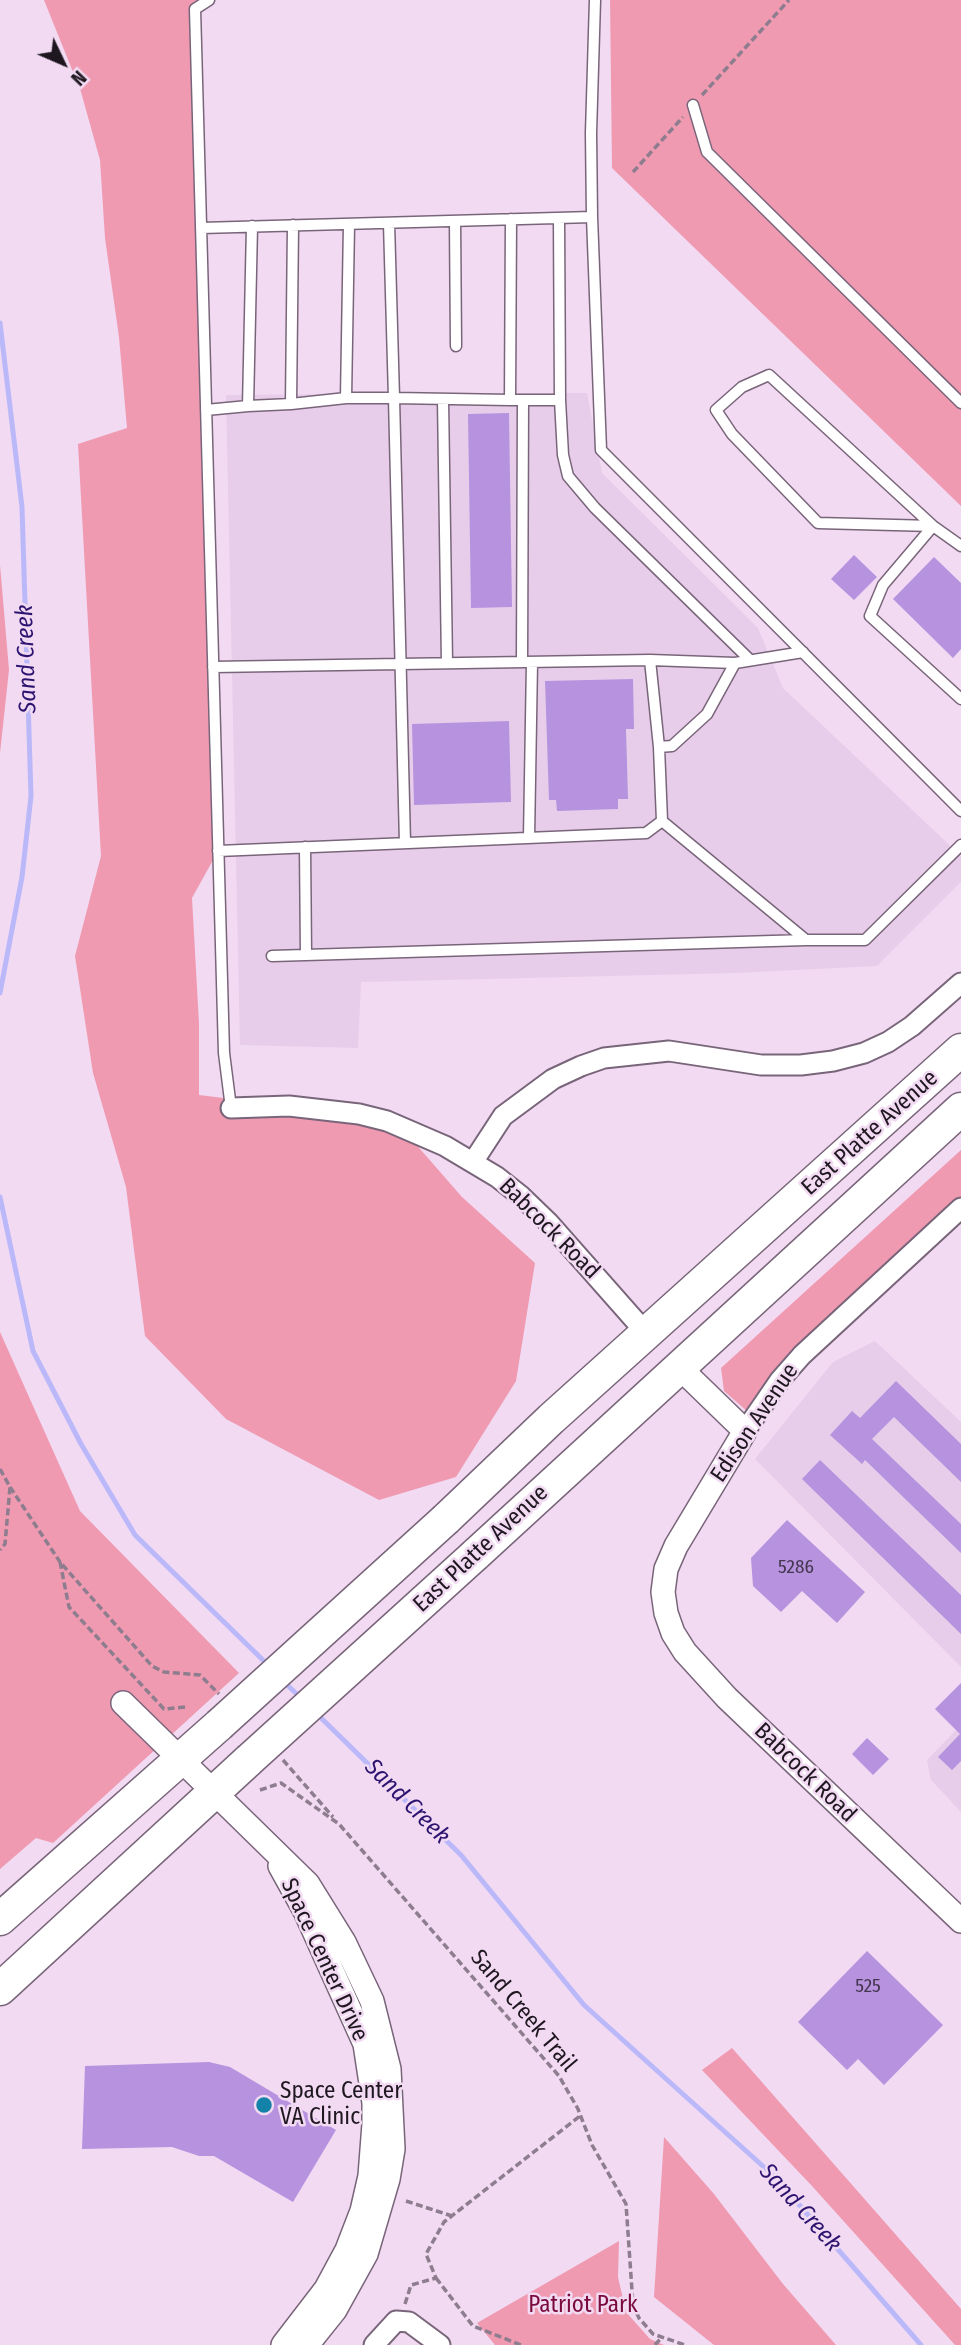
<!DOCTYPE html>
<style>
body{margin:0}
#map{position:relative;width:961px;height:2345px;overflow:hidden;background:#f1daf2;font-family:"Fira Sans Condensed",sans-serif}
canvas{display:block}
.north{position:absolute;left:28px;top:28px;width:70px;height:70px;-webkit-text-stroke:5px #f1daf2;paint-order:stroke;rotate:134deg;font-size:19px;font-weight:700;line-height:28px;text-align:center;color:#1f1720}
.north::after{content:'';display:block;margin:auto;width:24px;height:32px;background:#1f1720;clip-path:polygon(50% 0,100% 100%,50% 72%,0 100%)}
</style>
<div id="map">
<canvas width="961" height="2345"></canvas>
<div class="north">N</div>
</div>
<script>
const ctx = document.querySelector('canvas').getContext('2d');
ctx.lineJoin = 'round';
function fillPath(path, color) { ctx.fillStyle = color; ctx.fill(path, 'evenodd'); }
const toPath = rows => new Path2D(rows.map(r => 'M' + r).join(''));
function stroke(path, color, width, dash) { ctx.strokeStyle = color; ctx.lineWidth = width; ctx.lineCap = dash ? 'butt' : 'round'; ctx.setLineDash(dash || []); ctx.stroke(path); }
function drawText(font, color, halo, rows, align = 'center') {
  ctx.font = font + ' "Fira Sans Condensed",sans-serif'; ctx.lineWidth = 5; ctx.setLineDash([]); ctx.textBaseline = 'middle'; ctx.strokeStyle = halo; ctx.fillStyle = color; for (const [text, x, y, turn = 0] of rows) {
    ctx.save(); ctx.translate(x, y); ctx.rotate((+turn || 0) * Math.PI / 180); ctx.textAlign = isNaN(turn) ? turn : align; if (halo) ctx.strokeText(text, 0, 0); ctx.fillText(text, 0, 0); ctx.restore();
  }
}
const built = toPath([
 [440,393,587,393,602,473,758,628,783,688,961,856,961,882,877,966,736,973,361,982,358,1048,240,1045,226,395],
 [875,1341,961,1422,961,1667,755,1459,833,1362],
 [961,1725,961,1812,931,1780,927,1760]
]);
const green = toPath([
 [44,0,209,0,195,9,218,851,192,898,199,1024,199,1095,289,1106,400,1126,462,1197,535,1263,516,1381,456,1477,379,1500,226,1419,145,1336,126,1187,93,1073,75,956,101,856,78,444,127,428,119,337,105,238,100,160,81,92],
 [610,0,961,0,961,506,612,168],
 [0,565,9,670,0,753],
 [961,1150,961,1205,748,1412,724,1391,721,1368],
 [0,1332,80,1511,239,1673,53,1843,36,1838,0,1869],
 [732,2048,961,2309,961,2345,955,2345,812,2186,702,2070],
 [664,2137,714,2194,783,2284,836,2345,714,2345,654,2297],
 [619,2241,618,2277,626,2312,650,2339,664,2345,495,2345,477,2323]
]);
const stream = toPath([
 [0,323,22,507,31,796,22,877,0,993],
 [0,1197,33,1351,81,1444,135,1535,270,1667],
 [284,1682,302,1699],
 [317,1714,461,1855,584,2005,775,2177,921,2345]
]);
const building = toPath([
 [509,413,512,607,471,608,468,414],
 [854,555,877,577,854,600,831,579],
 [934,557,961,583,961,649,953,658,893,599],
 [633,679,634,729,626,729,628,799,618,799,618,809,557,811,556,800,549,800,545,681],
 [509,721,511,802,414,805,412,724],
 [896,1381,961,1444,961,1482,894,1417,872,1439,961,1524,961,1553,865,1460,862,1464,830,1435,852,1411,860,1418],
 [820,1460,961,1595,961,1634,802,1479],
 [787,1520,865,1592,837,1623,802,1591,781,1612,753,1586,751,1558],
 [961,1683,961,1761,952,1770,938,1757,960,1734,935,1709],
 [867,1738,889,1759,873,1775,852,1754],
 [867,1951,943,2025,884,2085,858,2059,847,2070,798,2022],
 [209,2062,230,2067,336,2130,293,2202,214,2156,199,2156,172,2147,82,2149,85,2066]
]);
const path = toPath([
 [702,95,789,0],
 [633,172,683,117],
 [0,1469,10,1487,5,1544,0,1550],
 [10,1487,60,1562],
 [185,1707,164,1709,69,1607,60,1562,152,1666,164,1672,200,1675,219,1694],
 [283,1760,333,1817],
 [260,1790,281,1783,339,1824,559,2076,578,2109,592,2145,626,2204,633,2305,639,2318,653,2334,685,2345],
 [406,2201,452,2216],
 [436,2278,473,2326,521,2345],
 [405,2304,411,2285,436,2278,426,2254,444,2222,580,2116],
 [655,2345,662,2337]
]);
const service = toPath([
 [209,0,195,9,224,1053,231,1108],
 [595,0,591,133,592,217,601,450,961,811],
 [693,105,707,152,961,403],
 [511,219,510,400,560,400,559,218],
 [455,221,456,346],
 [349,224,346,398,394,398,389,223],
 [252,226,248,406,291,404,293,225],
 [201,228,592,217],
 [443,400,447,663],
 [560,400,563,455,568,476,595,508,750,660],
 [291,404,346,398],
 [206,410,248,406],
 [933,526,818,523,732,434,716,410,742,387,769,375,933,526,961,546],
 [933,526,883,585,870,616,961,699],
 [650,660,735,663],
 [522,662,523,400],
 [213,667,650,660,659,747,662,821,646,833,218,851],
 [659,747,672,746,707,714,735,663,803,652],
 [529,838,532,662],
 [405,843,394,398,510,400],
 [305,847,306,955],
 [806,940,865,940,961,845],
 [272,956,806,940,662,821]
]);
const minor = toPath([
 [231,1108,289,1106,359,1114,387,1121,445,1146,497,1177,521,1196,549,1223,647,1334],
 [473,1162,503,1116,553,1079,581,1066,604,1058,669,1051,761,1065,801,1065,833,1061,864,1053,888,1042,912,1026,961,983],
 [745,1431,780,1380,802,1355,961,1208],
 [374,2345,396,2321,409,2322,440,2345]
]);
const tertiary = toPath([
 [679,1367,745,1431,676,1546,666,1569,663,1592,666,1613,673,1633,685,1652,727,1698,961,1921],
 [123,1703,308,1884,344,1942,372,2001,389,2069,393,2149,388,2179,366,2254,335,2310,307,2345],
 [280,1866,305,1911,365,2044,374,2103,374,2124,370,2176,362,2211,347,2250,326,2289,283,2345]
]);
const trunk = toPath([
 [446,1519,551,1419,961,1050],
 [475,1555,961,1109],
 [0,1919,219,1725],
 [0,1989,249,1760]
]);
const trunkBridge = toPath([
 [219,1725,446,1519],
 [249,1760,475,1555]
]);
const markers = [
 [264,2105,9,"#1282a9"]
];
const numberNames = [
 ["5286",796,1568],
 ["525",868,1987]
];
const streetNames = [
 ["East Platte Avenue",870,1133,-42],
 ["Babcock Road",549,1229,45],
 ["Edison Avenue",755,1423,-56],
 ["East Platte Avenue",481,1549,-43],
 ["Babcock Road",805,1773,44],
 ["Space Center Drive",324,1960,65],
 ["Sand Creek Trail",523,2011,50]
];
const poiNames = [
 ["Space Center",280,2092],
 ["VA Clinic",280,2118]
];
const parkNames = [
 ["Patriot Park",583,2306]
];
const waterNames = [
 ["Sand Creek",27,659,-92],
 ["Sand Creek",407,1802,45],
 ["Sand Creek",800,2208,48]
];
fillPath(built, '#e8cdea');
fillPath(green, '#ef9ab1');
stroke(stream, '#bbb8fa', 5);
fillPath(building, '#b692df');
stroke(service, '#79657a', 13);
stroke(minor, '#79657a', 23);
stroke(tertiary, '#79657a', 26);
stroke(trunk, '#79657a', 35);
stroke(path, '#8d7d8e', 3.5, [7, 3.5]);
stroke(service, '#fff', 10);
stroke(minor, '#fff', 19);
stroke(tertiary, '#fff', 23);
stroke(trunk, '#fff', 32);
stroke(trunkBridge, '#79657a', 35, []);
stroke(trunkBridge, '#fff', 32);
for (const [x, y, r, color] of markers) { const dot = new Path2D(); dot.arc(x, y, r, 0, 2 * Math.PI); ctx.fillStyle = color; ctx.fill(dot); stroke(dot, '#f1daf2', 2.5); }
drawText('19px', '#453650', null, numberNames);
drawText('23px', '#1f1720', '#f1daf2', streetNames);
drawText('23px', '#1f1720', '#f1daf2', poiNames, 'left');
drawText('23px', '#7a0a3c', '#f1daf2', parkNames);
drawText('italic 24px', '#2d1370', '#f1daf2', waterNames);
</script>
